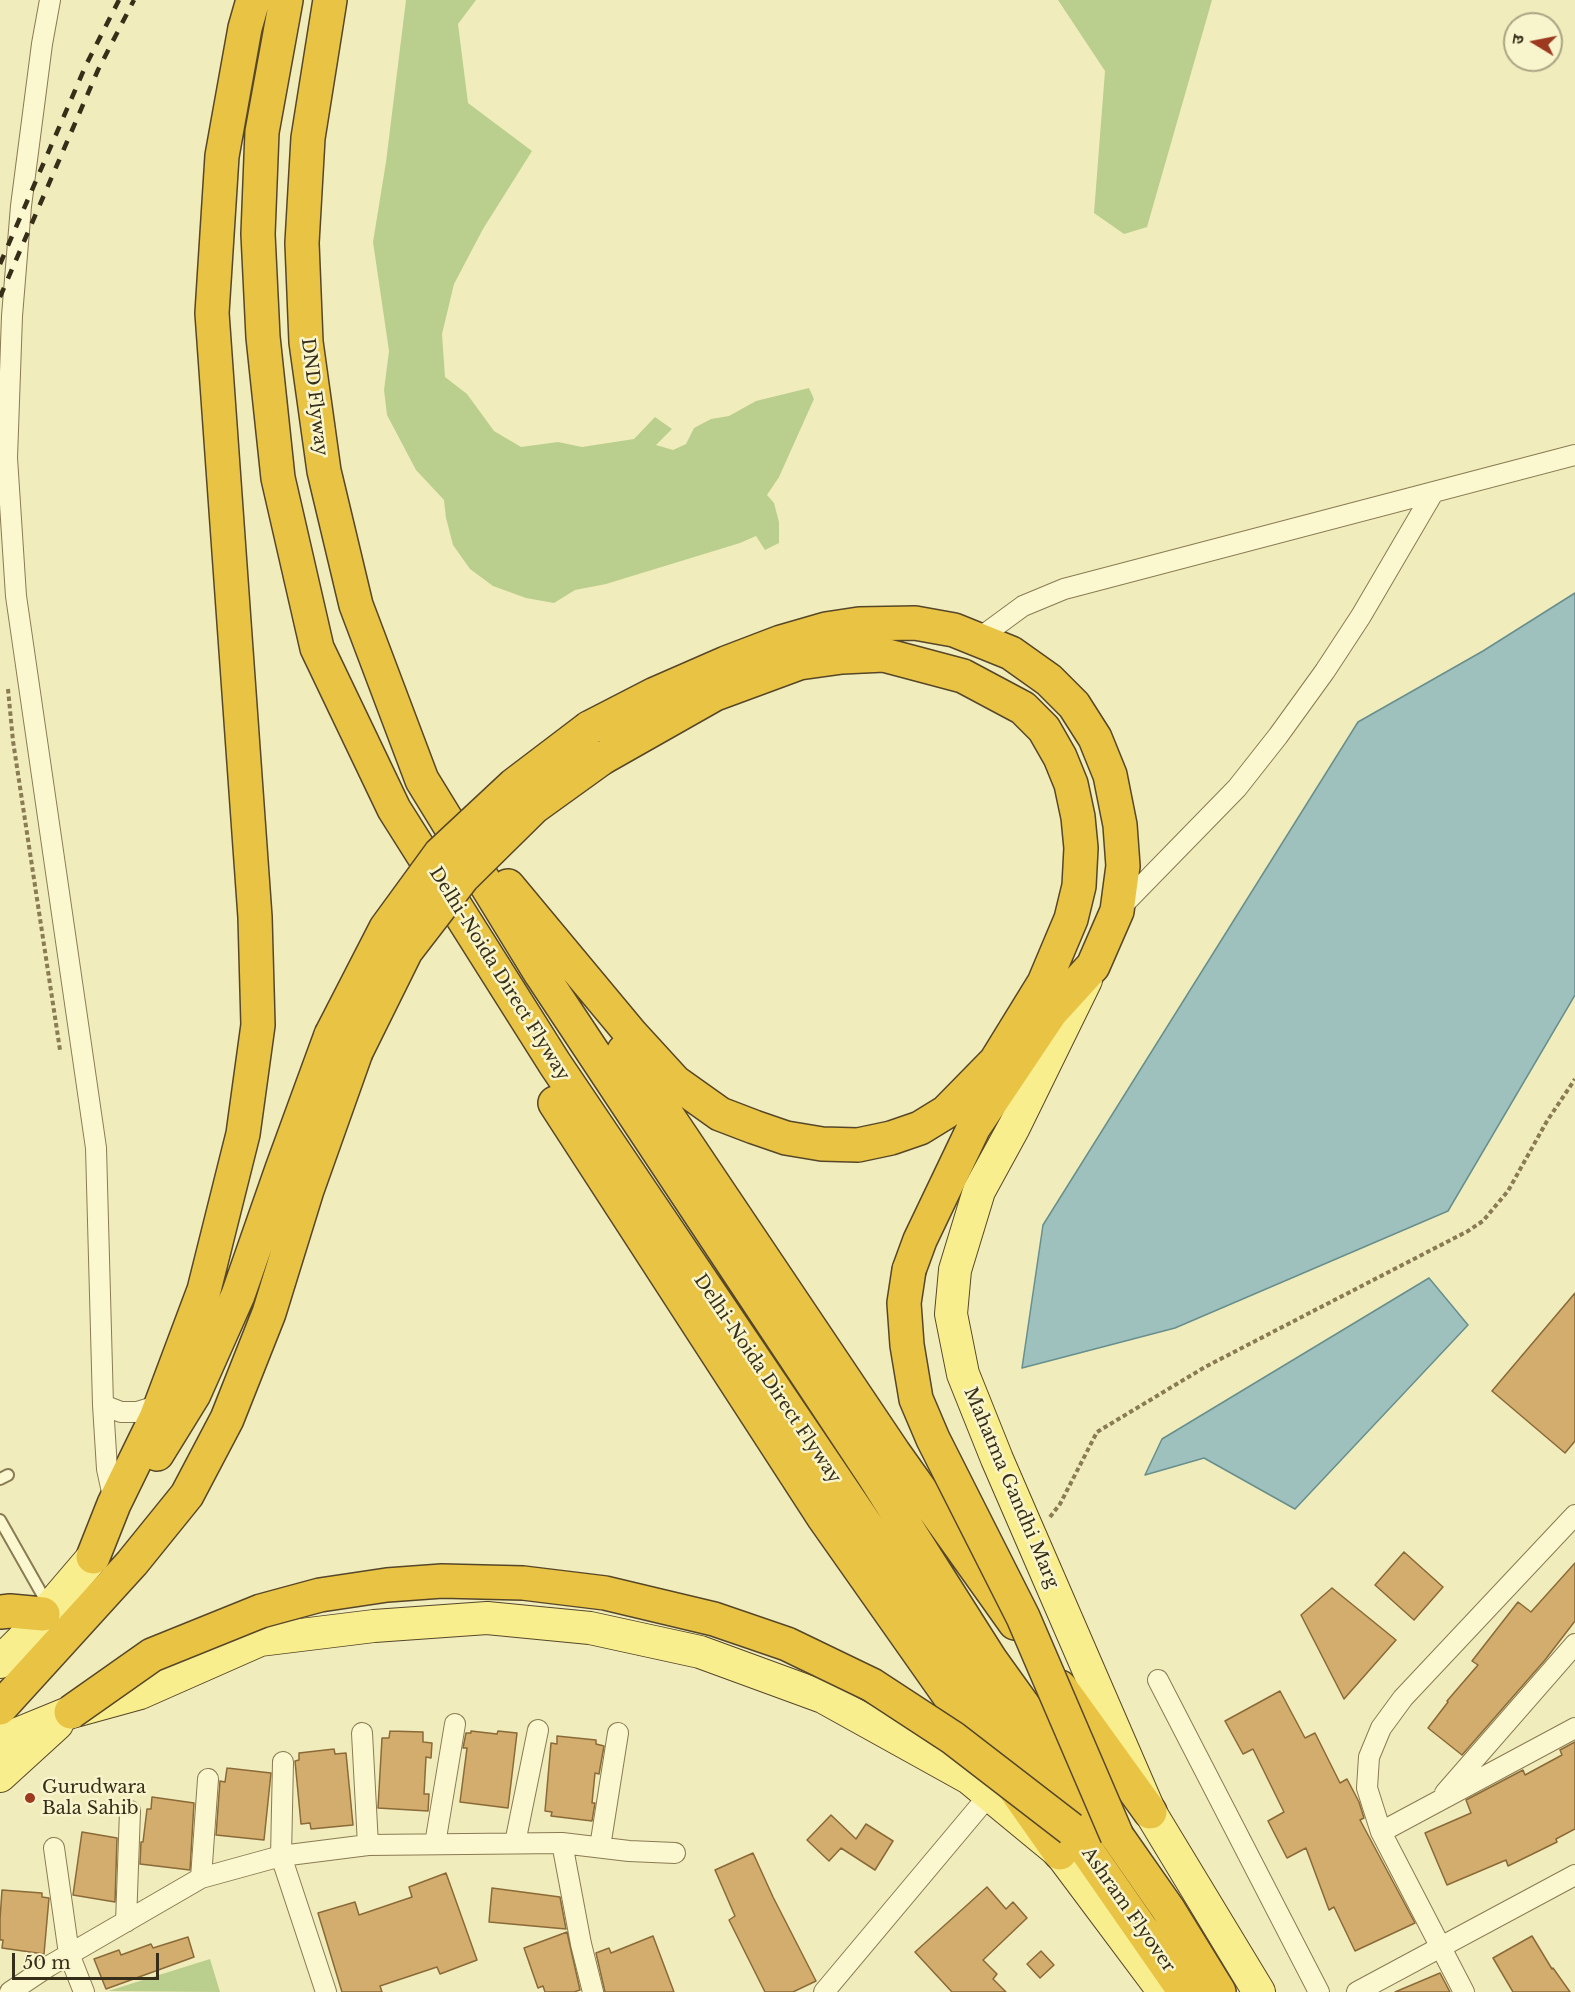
<!DOCTYPE html>
<meta charset="utf-8">
<style>
body{margin:0}
#map{position:relative;width:1575px;height:1992px;overflow:hidden;background:#f1ecbb;font-family:"Libre Baskerville","Noto Sans Devanagari",serif}
canvas{display:block}
.north{position:absolute;left:1503px;top:12px;width:60px;height:60px;box-sizing:border-box;background:#f8f4cb;border:2px solid #aba584;border-radius:50%;rotate:280deg;font-size:16px;font-weight:700;line-height:24px;text-align:center;color:#372e1a}
.north::after{content:'';display:block;margin:auto;width:21px;height:27px;background:#9c391f;clip-path:polygon(50% 0,100% 100%,50% 72%,0 100%)}
.scale{position:absolute;left:12px;top:1953px;width:147px;height:27px;box-sizing:border-box;border:3px solid #372e1a;border-top:0;padding-left:8px;font-size:18px;line-height:21px;white-space:nowrap;color:#372e1a;-webkit-text-stroke:4px #f8f4cb;paint-order:stroke}
</style>
<div id="map">
<canvas width="1575" height="1992"></canvas>
<div class="north">उ</div>
<div class="scale">50 m</div>
</div>
<script>
const ctx = document.querySelector('canvas').getContext('2d');
ctx.lineJoin = 'round';
function fillPath(path, color) { ctx.fillStyle = color; ctx.fill(path, 'evenodd'); }
const toPath = rows => new Path2D(rows.map(r => 'M' + r).join(''));
function stroke(path, color, width, dash) { ctx.strokeStyle = color; ctx.lineWidth = width; ctx.lineCap = dash ? 'butt' : 'round'; ctx.setLineDash(dash || []); ctx.stroke(path); }
function drawText(font, color, halo, rows, align = 'center') {
  ctx.font = font + ' "Libre Baskerville",serif'; ctx.lineWidth = 5; ctx.setLineDash([]); ctx.textBaseline = 'middle'; ctx.strokeStyle = halo; ctx.fillStyle = color; for (const [text, x, y, turn = 0] of rows) {
    ctx.save(); ctx.translate(x, y); ctx.rotate((+turn || 0) * Math.PI / 180); ctx.textAlign = isNaN(turn) ? turn : align; if (halo) ctx.strokeText(text, 0, 0); ctx.fillText(text, 0, 0); ctx.restore();
  }
}
const green = toPath([
 [406,0,476,0,458,24,468,103,532,151,483,229,454,284,442,334,445,377,467,394,494,431,521,447,558,442,582,447,634,439,655,417,672,429,656,445,673,450,686,444,694,428,711,419,729,416,756,401,809,388,814,399,779,477,767,495,774,503,779,522,779,543,765,550,756,536,740,543,606,584,575,590,554,603,526,598,493,586,470,569,453,545,446,518,444,500,416,470,387,415,384,390,389,351,373,242,386,162],
 [1058,0,1212,0,1147,227,1124,234,1094,213,1105,71],
 [210,1959,220,1992,108,1991]
]);
const water = toPath([
 [1575,593,1575,995,1448,1211,1175,1328,1022,1368,1043,1225,1358,722,1483,651,1575,593],
 [1429,1278,1468,1325,1295,1509,1204,1458,1145,1475,1162,1439,1429,1278]
]);
const building = toPath([
 [1575,1293,1575,1441,1565,1453,1492,1391,1575,1293],
 [1404,1552,1443,1587,1414,1620,1375,1585,1404,1552],
 [1575,1563,1575,1621,1545,1660,1462,1755,1428,1728,1448,1702,1447,1701,1478,1665,1472,1661,1518,1602,1531,1612,1575,1563],
 [1332,1588,1396,1640,1344,1699,1301,1615,1332,1588],
 [1280,1691,1305,1738,1315,1733,1340,1783,1347,1779,1359,1802,1364,1818,1360,1820,1415,1923,1355,1951,1334,1907,1329,1910,1306,1848,1287,1858,1268,1821,1284,1812,1253,1749,1243,1754,1225,1721,1280,1691],
 [390,1731,423,1732,423,1742,432,1743,431,1758,426,1757,424,1794,429,1794,428,1811,378,1808,382,1738,389,1738,390,1731],
 [471,1731,497,1734,498,1731,517,1733,508,1808,460,1802,467,1748,463,1748,466,1733,471,1733,471,1731],
 [557,1736,596,1740,596,1744,604,1746,599,1774,595,1773,592,1803,595,1803,592,1821,551,1816,552,1812,545,1811,551,1743,557,1744,557,1736],
 [1575,1742,1575,1829,1556,1839,1557,1842,1508,1866,1506,1860,1447,1885,1425,1833,1471,1813,1466,1800,1523,1770,1525,1775,1562,1755,1560,1750,1575,1742],
 [334,1749,335,1754,346,1753,353,1825,311,1829,310,1823,301,1824,295,1761,299,1760,299,1753,334,1749],
 [227,1768,271,1773,264,1840,216,1835,220,1781,225,1782,227,1768],
 [152,1797,194,1803,190,1870,140,1864,141,1842,143,1842,147,1809,151,1809,152,1797],
 [831,1815,856,1839,866,1824,893,1841,875,1870,841,1848,829,1861,807,1840,831,1815],
 [82,1832,117,1838,115,1902,73,1895,82,1832],
 [753,1853,773,1897,816,1981,793,1992,765,1992,729,1920,735,1916,715,1870,753,1853],
 [446,1873,477,1960,440,1974,437,1967,380,1986,382,1992,342,1992,318,1913,355,1902,359,1915,412,1897,409,1887,446,1873],
 [987,1887,1006,1909,1013,1902,1027,1918,983,1960,997,1974,993,1979,1006,1992,952,1992,915,1952,987,1887],
 [492,1888,560,1897,566,1929,489,1922,492,1888],
 [2,1890,42,1893,42,1897,49,1898,44,1954,2,1948,3,1940,0,1940,0,1919,2,1890],
 [567,1932,580,1990,574,1992,545,1992,543,1986,538,1988,524,1948,567,1932],
 [653,1936,674,1992,605,1992,596,1953,609,1948,611,1953,653,1936],
 [1532,1936,1552,1969,1553,1968,1570,1992,1513,1992,1493,1958,1532,1936],
 [188,1937,194,1957,106,1989,94,1959,119,1950,121,1955,151,1944,153,1948,188,1937],
 [1041,1951,1054,1965,1040,1978,1027,1964,1041,1951],
 [1440,1973,1450,1992,1395,1992,1440,1973]
]);
const path = toPath([
 [8,689,13,741,60,1050],
 [1050,1517,1060,1504,1097,1432,1205,1367,1468,1231,1483,1221,1508,1191,1547,1121,1575,1079]
]);
const lane = toPath([
 [0,1479,8,1475],
 [0,1520,47,1603]
]);
const street = toPath([
 [50,0,42,44,21,206,12,316,7,458,16,596,96,1148,103,1405,107,1469,114,1501],
 [978,639,1023,606,1064,589,1575,455],
 [1118,910,1237,788,1278,736,1325,671,1361,616,1433,493],
 [103,1405,121,1412,137,1412,160,1405],
 [1158,1680,1319,1992],
 [362,1733,368,1845],
 [283,1762,281,1856,326,1992],
 [1445,1793,1575,1644],
 [1381,1832,1575,1728],
 [515,1843,538,1730],
 [562,1843,581,1944,593,1992],
 [435,1844,455,1724],
 [600,1847,618,1733],
 [54,1848,69,1954,84,1992],
 [201,1878,208,1779],
 [126,1922,130,1811],
 [10,1992,49,1966,201,1878,281,1856,368,1845,562,1843,629,1851,675,1853],
 [824,1992,990,1794],
 [1357,1992,1575,1875],
 [1464,1992,1381,1832,1367,1788,1369,1757,1381,1728,1403,1698,1575,1515]
]);
const primary = toPath([
 [1086,980,1014,1127,979,1191,955,1270,951,1314,963,1374,997,1459,1150,1812,1259,1992],
 [0,1662,23,1639,93,1557],
 [0,1741,71,1712,140,1693,260,1640,374,1626,487,1618,590,1628,700,1652,823,1697,969,1778,1060,1853,1164,1992],
 [0,1776,57,1724]
]);
const highway = toPath([
 [286,0,262,132,258,234,263,337,278,478,317,648,394,809,555,1064,1044,1789,1185,1992],
 [330,0,308,138,302,243,306,342,324,471,356,605,422,780,541,974,874,1476,990,1659,1117,1836,1168,1909,1219,1992],
 [589,728,655,694,726,663,781,642,826,629,859,624,915,623,954,630,1011,653,1049,680,1074,705,1095,738,1110,775,1120,825,1123,866,1117,911,1093,966,1051,1012,974,1127,920,1240,909,1270],
 [508,886,632,1035,675,1082,720,1114,754,1127,786,1138,822,1144,858,1145,891,1138,920,1128,946,1112,996,1061,1044,983,1071,919,1079,886,1081,848,1078,817,1071,784,1060,757,1044,729,1023,708,963,676,884,655,842,657,799,663,715,694,602,758],
 [624,1051,894,1453,1015,1623],
 [555,1103,824,1518,1060,1853],
 [157,1454,194,1394,238,1295,282,1169,331,1035],
 [93,1557,114,1504,156,1418,204,1290,243,1134,258,1025,255,917,212,313,222,156,245,28,253,0],
 [0,1612,10,1611,43,1614],
 [1060,1687,1150,1812],
 [0,1708,132,1563,187,1495,227,1419,269,1313,307,1190,356,1052]
]);
const rail = toPath([
 [0,264,86,65,119,0],
 [0,297,98,70,134,0]
]);
const highwayBridge = toPath([
 [331,1035,386,928,440,854,514,785,589,728],
 [356,1052,406,951,463,877,534,807,602,758],
 [909,1270,904,1303,907,1345,916,1399,933,1439,1023,1617,1117,1836],
 [71,1712,152,1655,261,1611,320,1595,387,1585,442,1581,523,1583,605,1593,714,1619,787,1644,872,1685,953,1738,1071,1829]
]);
const markers = [
 [30,1798,6,"#9c391f"]
];
const streetNames = [
 ["DND Flyway",314,397,83],
 ["Delhi-Noida Direct Flyway",499,974,58],
 ["Delhi-Noida Direct Flyway",767,1379,56],
 ["Mahatma Gandhi Marg",1011,1488,67],
 ["Ashram Flyover",1128,1910,55]
];
const poiNames = [
 ["Gurudwara",42,1788],
 ["Bala Sahib",42,1809]
];
fillPath(green, '#bacf8e');
fillPath(water, '#9fc1be');
stroke(water, '#678f8d', 1.5);
fillPath(building, '#d2ad6d');
stroke(building, '#8a6a38', 1.5);
stroke(lane, '#897b54', 14);
stroke(street, '#897b54', 22);
stroke(primary, '#564729', 34);
stroke(highway, '#564729', 36);
stroke(path, '#897b54', 4, [4.5, 3]);
stroke(lane, '#fbf7ce', 10);
stroke(street, '#fbf7ce', 20);
stroke(primary, '#f9ee8e', 32);
stroke(highway, '#e9c343', 33);
stroke(rail, '#372e1a', 4.5, [10, 10]);
stroke(highwayBridge, '#564729', 36, []);
stroke(highwayBridge, '#e9c343', 33);
for (const [x, y, r, color] of markers) { const dot = new Path2D(); dot.arc(x, y, r, 0, 2 * Math.PI); ctx.fillStyle = color; ctx.fill(dot); stroke(dot, '#f8f4cb', 2); }
drawText('18px', '#372e1a', '#f8f4cb', streetNames);
drawText('18px', '#372e1a', '#f8f4cb', poiNames, 'left');
</script>
